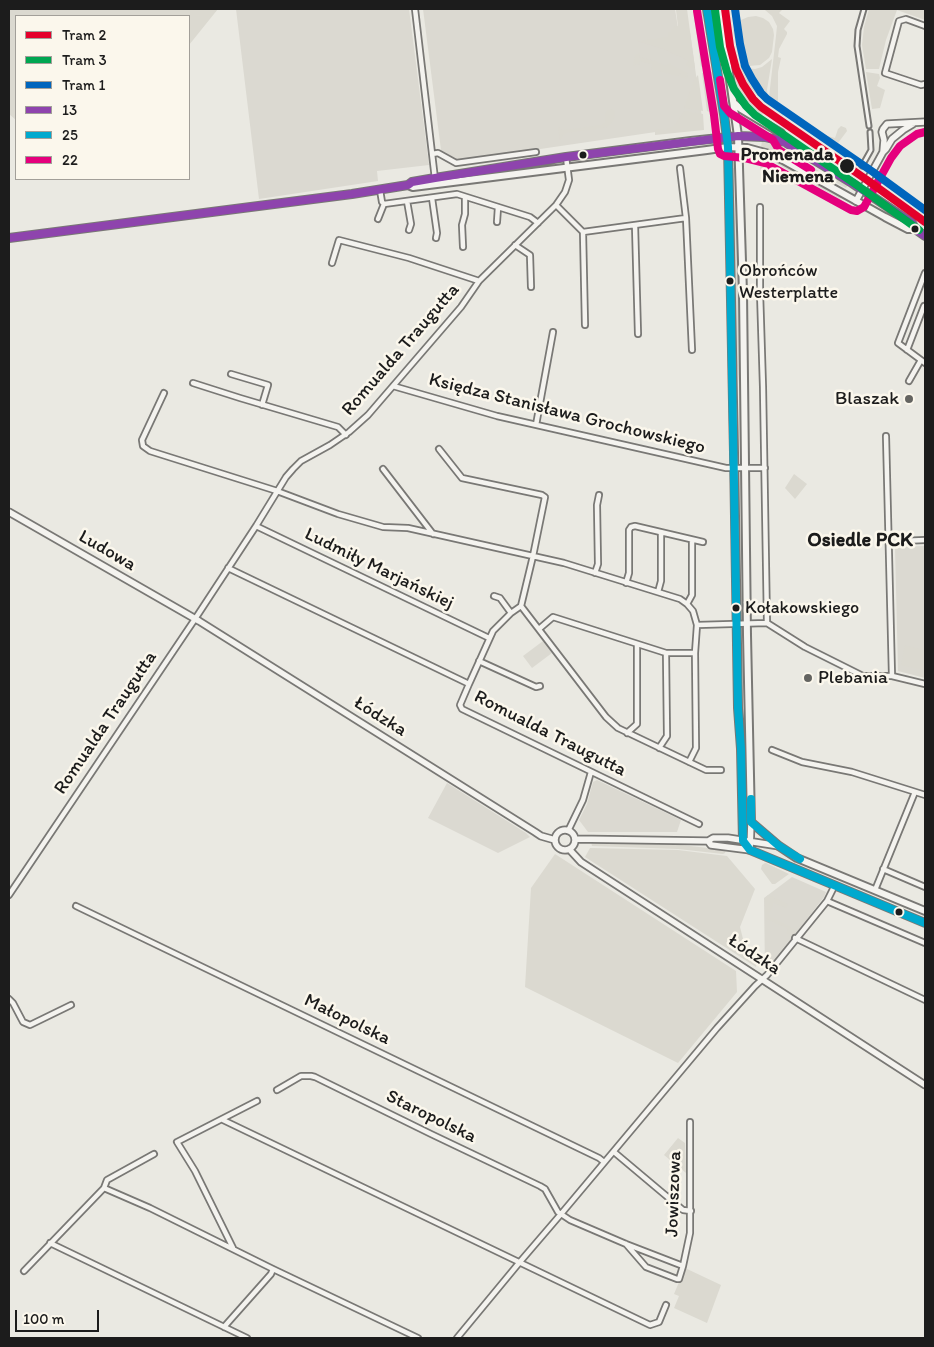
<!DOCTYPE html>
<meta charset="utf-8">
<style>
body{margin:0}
#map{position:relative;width:934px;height:1347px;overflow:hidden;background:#eae9e2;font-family:Itim,sans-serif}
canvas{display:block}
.frame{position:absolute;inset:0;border:10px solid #1c1c1c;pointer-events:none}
.legend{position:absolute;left:15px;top:15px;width:175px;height:165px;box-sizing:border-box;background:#fbf7ec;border:1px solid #a29f99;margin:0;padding:6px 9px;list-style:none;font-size:15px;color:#1c1c1c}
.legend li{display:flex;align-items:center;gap:10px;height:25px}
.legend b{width:25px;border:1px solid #a29f99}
.scale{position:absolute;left:15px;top:1310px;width:84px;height:22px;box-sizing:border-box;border:2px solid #1c1c1c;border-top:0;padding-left:6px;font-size:15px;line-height:18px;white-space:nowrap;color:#1c1c1c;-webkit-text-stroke:4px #fbf7ec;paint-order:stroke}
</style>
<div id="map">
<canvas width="934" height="1347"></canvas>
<div class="frame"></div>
<ul class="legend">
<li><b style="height:6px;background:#e4002b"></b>Tram 2</li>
<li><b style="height:6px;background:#00a651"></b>Tram 3</li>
<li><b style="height:6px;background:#0065bd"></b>Tram 1</li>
<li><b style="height:6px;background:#8e44ad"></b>13</li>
<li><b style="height:6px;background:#00a9ce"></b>25</li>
<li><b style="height:6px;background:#e5007d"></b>22</li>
</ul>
<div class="scale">100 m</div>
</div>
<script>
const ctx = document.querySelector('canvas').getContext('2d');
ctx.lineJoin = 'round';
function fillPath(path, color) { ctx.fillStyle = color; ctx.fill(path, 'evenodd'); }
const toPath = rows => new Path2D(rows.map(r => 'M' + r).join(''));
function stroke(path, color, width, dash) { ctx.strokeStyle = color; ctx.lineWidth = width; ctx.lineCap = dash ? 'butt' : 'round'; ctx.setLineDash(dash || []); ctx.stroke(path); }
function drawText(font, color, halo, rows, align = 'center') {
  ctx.font = font + ' Itim,sans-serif'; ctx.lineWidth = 5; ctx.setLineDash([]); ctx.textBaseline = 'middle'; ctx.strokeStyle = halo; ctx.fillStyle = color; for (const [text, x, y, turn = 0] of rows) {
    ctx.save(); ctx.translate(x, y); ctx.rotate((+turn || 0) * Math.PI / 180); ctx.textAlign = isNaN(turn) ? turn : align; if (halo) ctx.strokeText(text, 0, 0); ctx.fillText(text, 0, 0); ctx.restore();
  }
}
const built = toPath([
 [236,9,409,9,429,165,377,171,378,181,259,199],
 [423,9,675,9,679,35,690,32,703,125,459,161,441,150],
 [925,546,925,678,898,671,895,547],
 [543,641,552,653,532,668,523,656],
 [597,780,681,820,677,832,588,832,579,820,587,804,593,782],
 [447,783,526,833,530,837,498,853,428,818],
 [792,877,826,892,824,897,767,971,765,971,764,898]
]);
const green = toPath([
 [9,9,218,9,189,45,189,16,16,16,16,120,9,114],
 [680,9,687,9,695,68,691,68,686,65,689,61,663,49,637,41,668,37,668,32,671,32,673,27,678,26,676,10],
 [693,9,703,9,703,23,709,59,707,62,701,67],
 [711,9,716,9,733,114,730,115,716,26],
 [722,9,724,9,733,62,739,81,745,90,756,104,780,121,779,122,764,113,760,117,742,106,738,101],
 [760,9,783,9,779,13,790,21,784,29,787,32,787,34,779,49,778,57,781,58,778,72,778,102,781,109,785,112,783,116,772,105,769,97,776,36,777,26,772,16,765,10],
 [869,9,925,9,925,20,897,10,886,40,879,69,866,69,862,45,864,27],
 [756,16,763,18,769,22,773,29,774,35,772,52,769,58,760,65,749,66,744,64,739,60,733,30,741,20,748,17],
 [638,53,640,53,639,57,655,61,666,66,669,63,687,72,688,77,685,79,686,76,683,78,680,77,681,73,680,73,678,76,651,69,652,64,640,61,639,65,635,64,634,66,633,66,635,56],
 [772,59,767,90,769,106,755,93,747,83,739,64,747,68,755,69,762,67],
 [709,70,713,73,720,116,707,111,702,73],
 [866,72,879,74,880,78,877,86,885,90,880,108,872,109],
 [698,75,700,89,703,111,684,108,694,80],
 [612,109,615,112,614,118,611,123,607,127,603,128,566,133,563,135,560,140,558,127,563,130,602,125,605,122,606,111],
 [684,111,703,114,704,130,655,135,655,131,658,129,664,130,676,124],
 [790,116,793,118,794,116,817,133,835,138,838,129,841,126,846,128,847,131,835,147,790,117],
 [762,141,784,149,819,171,848,184,846,188,800,163,761,147],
 [761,154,788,166,841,196,840,199,774,162,760,160],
 [760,163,770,165,787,174,763,184,761,181],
 [731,168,734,168,735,208,739,256,742,451,740,451,739,384,736,356],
 [725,221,727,231,731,450,729,448],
 [794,474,807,484,795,499,785,488],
 [905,645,925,650,925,670,901,665],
 [591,842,672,844,726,850,725,853,723,854,678,849,592,846],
 [590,848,678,850,727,856,755,889,740,927,745,947,757,958,756,967,585,857],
 [555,854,736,971,737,992,678,1063,525,987,531,888],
 [765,863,766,863,789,874,775,884,772,884,761,869,762,865],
 [768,895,788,904,786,908,774,903,768,915,790,926,790,927,797,931,793,936,787,933,788,929,765,918,765,898],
 [678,1138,685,1143,686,1173,664,1155],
 [685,1268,721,1285,707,1323,674,1308,679,1296,674,1294]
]);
const pedestrian = toPath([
 [864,9,858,30,857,46,869,126],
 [862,166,871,150,870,132]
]);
const minor = toPath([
 [415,9,435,179],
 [925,26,906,19,899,21,885,73,921,85,925,84],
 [432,154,438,153,456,163,536,152],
 [680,168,686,218,692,350],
 [380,190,382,202,384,204,457,194,530,217,538,223],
 [432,198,437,233,436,238],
 [407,201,411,224,409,230],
 [556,205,583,232,686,218],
 [378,219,384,204],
 [497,222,498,207],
 [635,225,638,334],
 [583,232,585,325],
 [515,245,530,255,531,287],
 [463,247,462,225,465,214,465,197],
 [332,263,339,240,409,258,479,281],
 [925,273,898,343,925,363],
 [743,293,760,292],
 [907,350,924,306,925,307],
 [231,374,268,385,262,405],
 [909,381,921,360],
 [193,383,240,398,338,427,346,435],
 [393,386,497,416,726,468,765,468],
 [164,393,142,440,143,446,150,451,277,491,338,514,383,527,408,528,564,563,680,599,687,604,693,611,697,625,767,623,763,387,760,292,760,207],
 [536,425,553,332],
 [886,436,892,676],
 [439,449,462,478,542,495,545,497,533,556,521,606,511,613,493,631,469,684],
 [383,469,433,534],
 [256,526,489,638],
 [901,541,925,540],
 [228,568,469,684,460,705,462,709,699,824],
 [595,573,598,564,597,505,599,495],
 [626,583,629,573,629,530,631,527,635,526,703,542],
 [658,592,661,581,661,533],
 [494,596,500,598,511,613],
 [687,604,692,595,692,540],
 [521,606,606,717,618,728,706,770,721,770],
 [767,623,805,647,863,676,892,676,925,684],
 [539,629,553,617,666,653,695,653,697,625],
 [479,661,536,687,540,686],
 [627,733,637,724,637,644],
 [659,748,667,736,666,653],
 [772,750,802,762,852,772,925,795],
 [689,762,696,748,695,653],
 [568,831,583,800,591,772],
 [883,869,925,887],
 [875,890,915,792],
 [9,895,195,619,256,526,286,477,293,469,301,461,330,445,349,432,368,415,461,307,479,281,556,205,565,192,569,180,566,157],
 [827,901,925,943],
 [76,906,599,1158,604,1162],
 [795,938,925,1000],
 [9,999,13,1003,23,1022,30,1025,71,1005],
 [277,1090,301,1076,311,1076,315,1077,431,1134,540,1186,545,1189,558,1212,570,1220,626,1244,683,1266],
 [223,1120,650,1325,659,1322,666,1305],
 [614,1152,683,1210,691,1211],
 [104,1188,150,1208,273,1269,418,1338],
 [50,1243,247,1338],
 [626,1244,646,1267,677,1279,679,1279,683,1266,690,1233,690,1122],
 [233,1248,195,1171,177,1142,257,1101],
 [24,1271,104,1188,107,1180,154,1154],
 [224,1327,271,1274,273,1269],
 [457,1338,519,1263,561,1214,717,1028,755,986,767,975,827,901,835,885]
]);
const tertiary = toPath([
 [883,152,884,140,882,132,883,129,887,124,925,122],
 [856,201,883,152,886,149,892,139,903,130,913,124],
 [9,512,199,621,535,832,541,836,555,840],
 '555 840a10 10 0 1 1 20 0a10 10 0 1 1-20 0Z',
 [575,839,708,841,713,838,728,838,779,846],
 [708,841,711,845,750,850,751,822],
 [569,849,581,862,925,1085]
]);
const secondary = toPath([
 [707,9,724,114,728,147,734,453,738,708,741,749,743,841,750,850,925,923],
 [720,9,738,136,743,293,747,635,751,822,779,846,797,858,925,911],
 [734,103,741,109,781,133,785,142],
 [408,185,413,187,707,150,728,147,747,148,769,154,783,160,885,217,908,229,915,229,925,236],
 [9,238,352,194,408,185,412,182,435,178,566,157,691,141,738,136,765,137,785,142,852,183,912,223,915,229]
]);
const bus1 = toPath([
 [9,238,352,194,408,185,412,182,435,178,566,157,738,136,765,137,785,142,852,183,912,223,915,229,925,236]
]);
const bus2 = toPath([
 [707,9,724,114,728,147,738,708,741,749,743,841,750,850,925,923],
 [751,799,751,822,779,846,800,859]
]);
const bus3 = toPath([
 [697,11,714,115,718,149,720,154,724,156,745,158,765,163,851,210,857,211,864,207,891,158,900,146,917,134,925,132],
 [720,80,724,106,730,113,773,140,779,150,811,170]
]);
const tram1 = toPath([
 [725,9,730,46,736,69,743,84,753,99,761,107,867,180,925,222]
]);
const tram2 = toPath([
 [715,10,720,47,727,72,734,89,746,106,755,115,861,188,919,230]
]);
const tram3 = toPath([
 [735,9,740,44,745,66,752,79,761,93,767,99,873,172,925,210]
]);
const markers = [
 [583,155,4.5,"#1c1c1c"],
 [847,166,8,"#1c1c1c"],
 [915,229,4.5,"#1c1c1c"],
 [730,281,4.5,"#1c1c1c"],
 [909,399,5,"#646461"],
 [736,608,4.5,"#1c1c1c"],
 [808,678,5,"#646461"],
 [899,912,4.5,"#1c1c1c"]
];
const busNames = [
 ["Obrońców",739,271],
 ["Westerplatte",739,293],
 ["Kołakowskiego",745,608]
];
const stopNames = [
 ["Promenada",834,155],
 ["Niemena",834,177]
];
const streetNames = [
 ["Romualda Traugutta",401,350,-49],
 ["Księdza Stanisława Grochowskiego",567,414,14],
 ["Ludowa",107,551,30],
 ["Ludmiły Marjańskiej",379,569,26],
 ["Łódzka",380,717,32],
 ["Romualda Traugutta",106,723,-56],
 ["Romualda Traugutta",550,734,27],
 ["Łódzka",754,955,33],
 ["Małopolska",347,1020,26],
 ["Staropolska",431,1117,26],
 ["Jowiszowa",674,1194,-88]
];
const poiNames = [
 ["Blaszak",899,399],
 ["Plebania",818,678,"left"]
];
const neighbourhoodNames = [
 ["Osiedle PCK",860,541]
];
fillPath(built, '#dbd9d1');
fillPath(green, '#dbd9d0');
stroke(pedestrian, '#797875', 7);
stroke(minor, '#797875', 8);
stroke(tertiary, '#797875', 9);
stroke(secondary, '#797875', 10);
stroke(pedestrian, '#f4f3ef', 3);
stroke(minor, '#f4f3ef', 4.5);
stroke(tertiary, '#f4f3ef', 5.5);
stroke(secondary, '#f4f3ef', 6);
stroke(bus1, '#8e44ad', 8);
stroke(bus2, '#00a9ce', 8);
stroke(bus3, '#e5007d', 8);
stroke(tram1, '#e4002b', 8);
stroke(tram2, '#00a651', 8);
stroke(tram3, '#0065bd', 8);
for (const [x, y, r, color] of markers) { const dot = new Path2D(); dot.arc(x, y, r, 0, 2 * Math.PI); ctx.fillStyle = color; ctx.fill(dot); stroke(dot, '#fbf7ec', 2); }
drawText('18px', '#1c1c1c', '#fbf7ec', busNames, 'left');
drawText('bold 19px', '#1c1c1c', '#fbf7ec', stopNames, 'right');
drawText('19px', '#1c1c1c', '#fbf7ec', streetNames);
drawText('19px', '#1c1c1c', '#fbf7ec', poiNames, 'right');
drawText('bold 20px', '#1c1c1c', '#fbf7ec', neighbourhoodNames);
</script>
